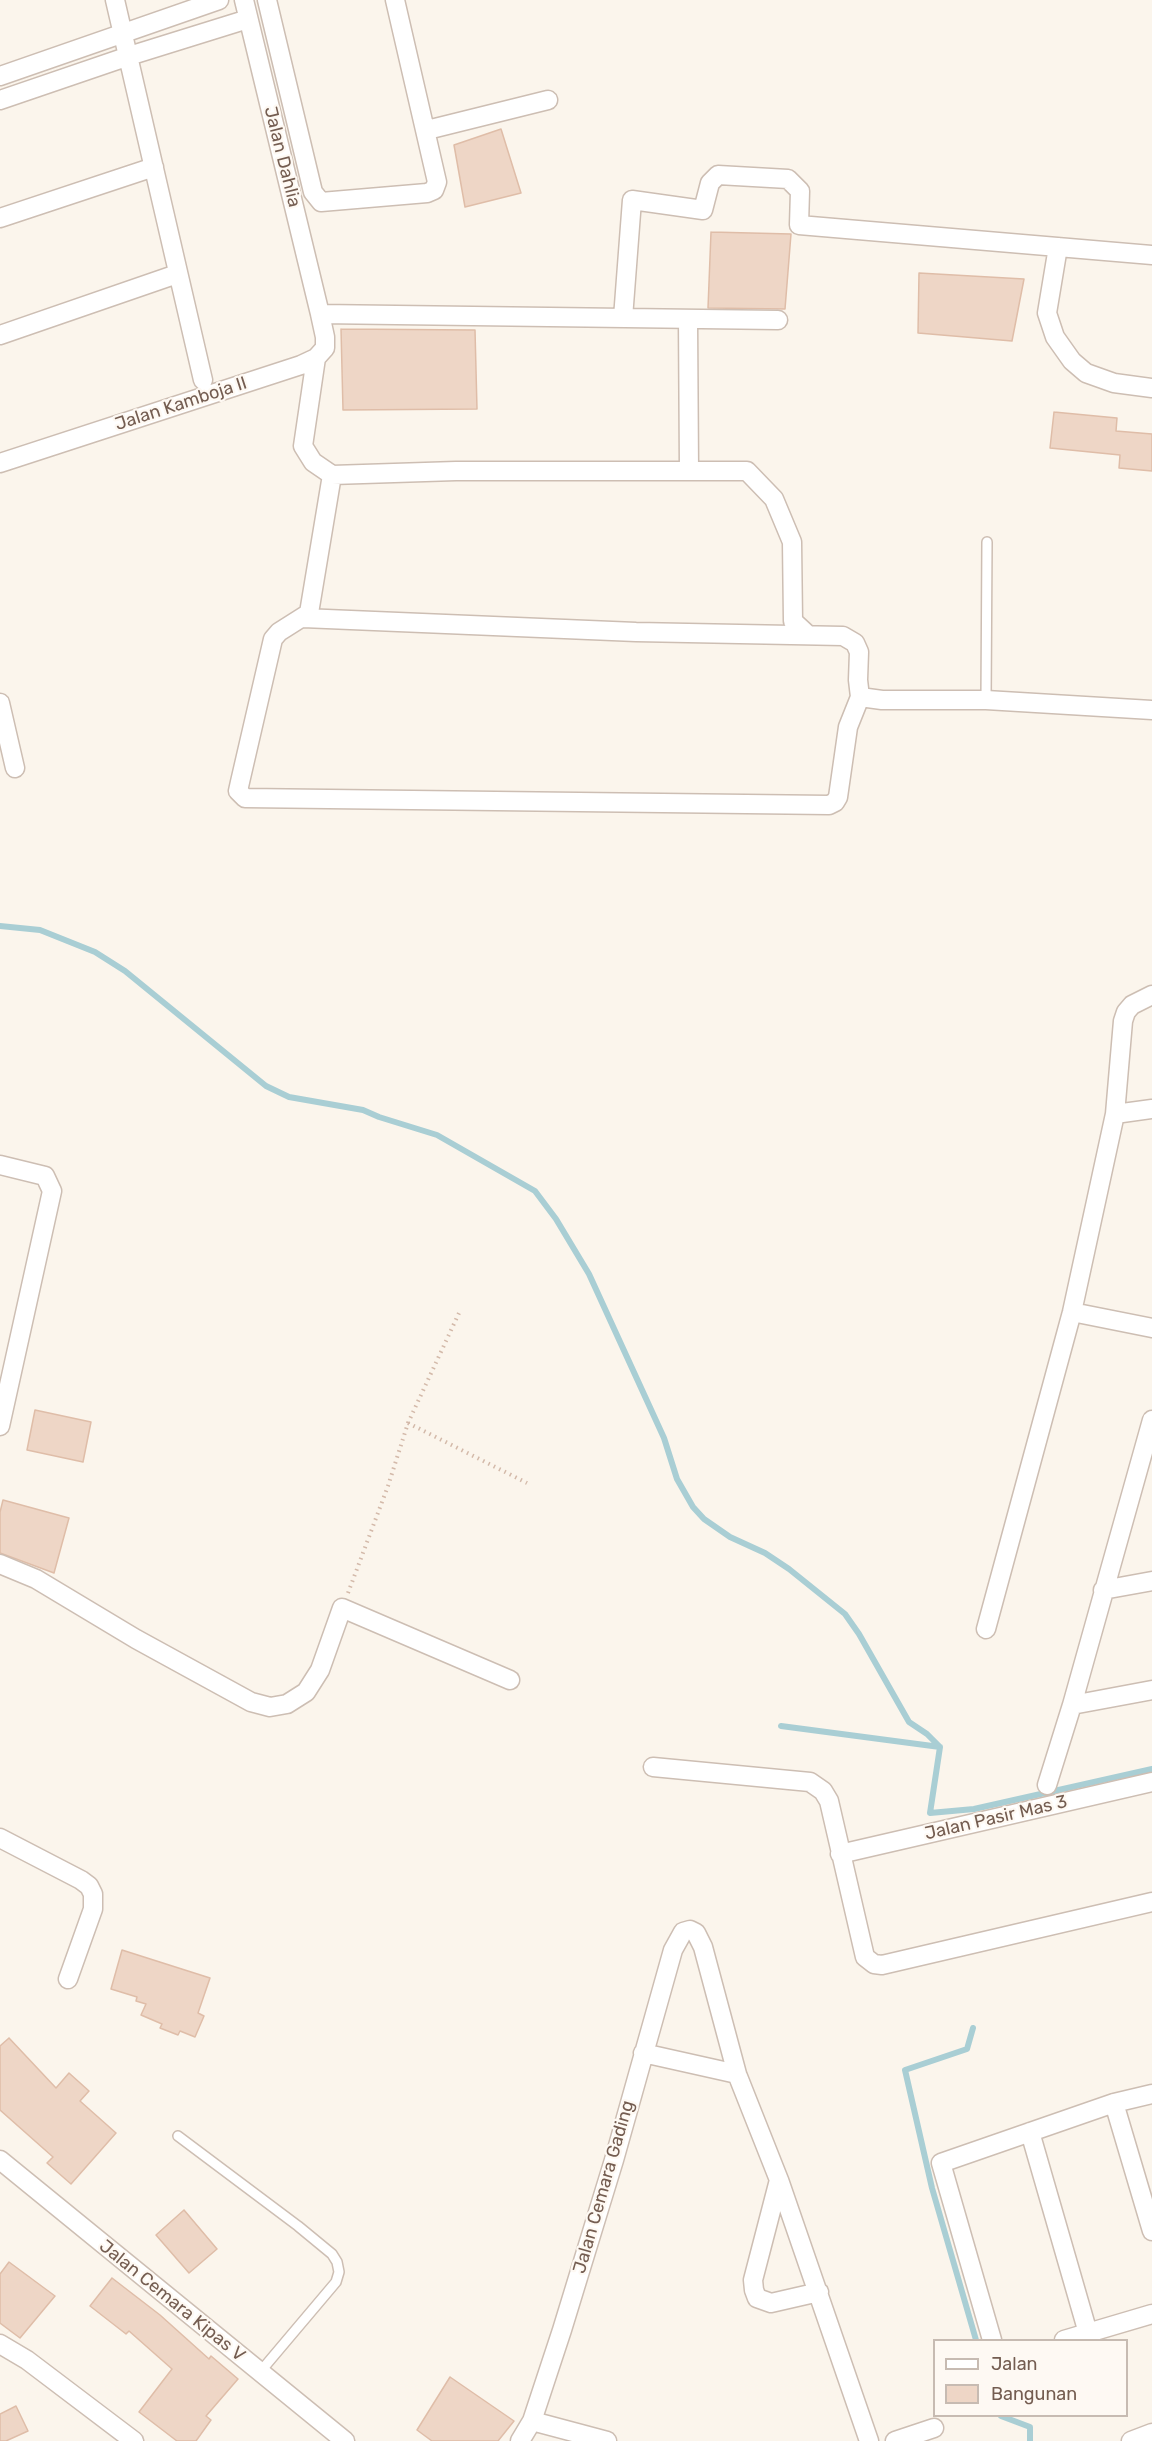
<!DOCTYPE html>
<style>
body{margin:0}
#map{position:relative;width:1152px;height:2441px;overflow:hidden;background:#fbf5ec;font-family:Rubik,sans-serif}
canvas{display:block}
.legend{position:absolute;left:933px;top:2339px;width:195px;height:78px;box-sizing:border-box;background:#fef9f3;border:2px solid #c7bbb2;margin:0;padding:8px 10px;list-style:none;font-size:18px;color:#745d51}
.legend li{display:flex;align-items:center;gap:12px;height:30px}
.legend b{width:30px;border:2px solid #c7bbb2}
</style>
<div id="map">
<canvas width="1152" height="2441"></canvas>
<ul class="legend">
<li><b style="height:8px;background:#fff"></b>Jalan</li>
<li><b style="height:16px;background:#eed6c6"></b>Bangunan</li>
</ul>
</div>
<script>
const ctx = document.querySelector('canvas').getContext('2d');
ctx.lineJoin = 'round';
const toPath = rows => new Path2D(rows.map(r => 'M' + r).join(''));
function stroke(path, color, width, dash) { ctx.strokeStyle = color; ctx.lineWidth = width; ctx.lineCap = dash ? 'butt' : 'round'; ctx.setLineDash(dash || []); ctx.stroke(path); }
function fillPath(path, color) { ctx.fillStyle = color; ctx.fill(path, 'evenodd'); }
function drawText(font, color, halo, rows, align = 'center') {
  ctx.font = font + ' Rubik,sans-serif'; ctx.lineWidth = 4.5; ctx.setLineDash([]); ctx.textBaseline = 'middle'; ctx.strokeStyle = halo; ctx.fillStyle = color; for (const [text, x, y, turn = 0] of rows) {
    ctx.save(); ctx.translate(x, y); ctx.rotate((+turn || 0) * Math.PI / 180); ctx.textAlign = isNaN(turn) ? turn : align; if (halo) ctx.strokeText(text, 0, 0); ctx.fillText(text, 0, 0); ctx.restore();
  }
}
const stream = toPath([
 [0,926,40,930,95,952,125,971,266,1086,289,1097,363,1110,379,1117,437,1135,535,1191,556,1219,589,1274,664,1438,677,1479,693,1507,704,1519,730,1537,765,1553,789,1569,845,1614,859,1634,909,1722,927,1734,940,1747,930,1813,974,1809,1152,1769],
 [781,1726,940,1747],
 [973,2028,967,2049,905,2070,932,2188,976,2340],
 [1001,2416,1030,2427,1030,2441]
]);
const building = toPath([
 [501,129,521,193,465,207,454,145,501,129],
 [711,232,791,234,785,309,708,308,711,232],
 [919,273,1024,279,1012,341,918,333,919,273],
 [341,329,475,330,477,409,343,410,341,329],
 [1054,412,1117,418,1116,431,1152,434,1152,471,1119,468,1120,455,1050,448,1054,412],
 [35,1410,91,1422,83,1462,27,1450,35,1410],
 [3,1500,69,1518,54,1573,0,1553,0,1512,3,1500],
 [122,1950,210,1978,198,2013,204,2016,195,2037,180,2031,178,2035,160,2028,162,2024,141,2015,146,2004,136,2001,137,1997,111,1989,122,1950],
 [9,2038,56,2088,69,2073,89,2091,80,2101,116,2133,71,2184,47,2163,53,2157,0,2110,0,2046,9,2038],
 [184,2210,217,2249,189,2273,156,2235,184,2210],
 [9,2262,55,2296,20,2338,0,2323,0,2274,9,2262],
 [112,2278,160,2315,209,2359,211,2356,238,2379,206,2416,211,2420,196,2441,177,2441,139,2412,172,2369,129,2331,126,2334,90,2306,112,2278],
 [450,2377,514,2421,498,2441,432,2441,417,2430,450,2377],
 [16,2406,28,2431,6,2441,0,2441,0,2414,16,2406]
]);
const path = toPath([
 [408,1423,527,1483],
 [348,1593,388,1486,408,1423,459,1313]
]);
const lane = toPath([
 [986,700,987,542],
 [178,2136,298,2226,332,2254,337,2262,339,2272,336,2282,260,2372]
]);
const street = toPath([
 [115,0,203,380],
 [267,0,313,192,321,202,427,193,434,190,437,182,395,0],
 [0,76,219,0],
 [0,100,129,56,248,19],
 [427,130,548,100],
 [0,218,154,167],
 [1058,247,1047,313,1055,337,1072,361,1086,373,1114,383,1152,388],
 [320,314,778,320],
 [623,318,632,200,703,210,710,183,718,175,788,179,800,191,799,225,1152,255],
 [688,319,689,471],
 [0,335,177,274],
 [316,358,303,446,313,462,332,475,456,471,747,471,774,499,792,542,793,621,807,634],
 [0,463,301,365,316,358,325,348,325,337,320,314,244,0],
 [303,618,636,632,843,636,855,643,859,652,858,680,860,697,848,727,838,797,835,802,829,805,245,798,238,791,240,782,273,639,279,632,309,613,332,475],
 [860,697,882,700,986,700,1152,710],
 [0,703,15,768],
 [1115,1114,1152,1109],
 [0,1165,45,1176,52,1191,0,1426],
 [1072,1312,1152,1328],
 [0,1564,36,1579,136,1639,251,1702,270,1707,287,1704,306,1692,320,1670,342,1608,510,1680],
 [1103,1590,1152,1581],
 [986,1629,1072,1312,1115,1114,1123,1021,1126,1012,1132,1005,1152,995],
 [1072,1705,1152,1690],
 [653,1767,810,1782,823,1791,829,1801,865,1957,874,1964,882,1965,1152,1902],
 [1047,1785,1072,1705,1152,1420],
 [0,1838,81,1880,89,1886,93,1894,93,1909,68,1979],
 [840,1854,1152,1782],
 [643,2053,737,2074],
 [1114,2103,1152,2231],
 [1030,2132,1088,2333],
 [0,2160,345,2441],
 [779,2180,753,2280,754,2290,757,2298,771,2303,819,2292],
 [992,2340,941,2163,1114,2103,1152,2094],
 [1064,2340,1152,2314],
 [0,2344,27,2360,134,2441],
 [532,2421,607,2441],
 [520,2441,532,2421,562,2330,614,2160,673,1950,683,1932,690,1930,696,1933,703,1947,737,2074,779,2180,869,2441],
 [895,2441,934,2428],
 [1131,2441,1152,2433]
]);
const streetNames = [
 ["Jalan Dahlia",282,157,76],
 ["Jalan Kamboja II",181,404,-18],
 ["Jalan Pasir Mas 3",996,1818,-13],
 ["Jalan Cemara Gading",604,2187,-74],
 ["Jalan Cemara Kipas V",172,2301,39]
];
stroke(stream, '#a9ced4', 6);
fillPath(building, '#eed6c6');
stroke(building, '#dfbda8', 1.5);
stroke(lane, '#cdbeb3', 12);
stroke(street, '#cdbeb3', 21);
stroke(path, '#d3b9a9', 4, [1.5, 4.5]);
stroke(lane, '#fff', 9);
stroke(street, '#fff', 18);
drawText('18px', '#745d51', '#fef9f3', streetNames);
</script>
